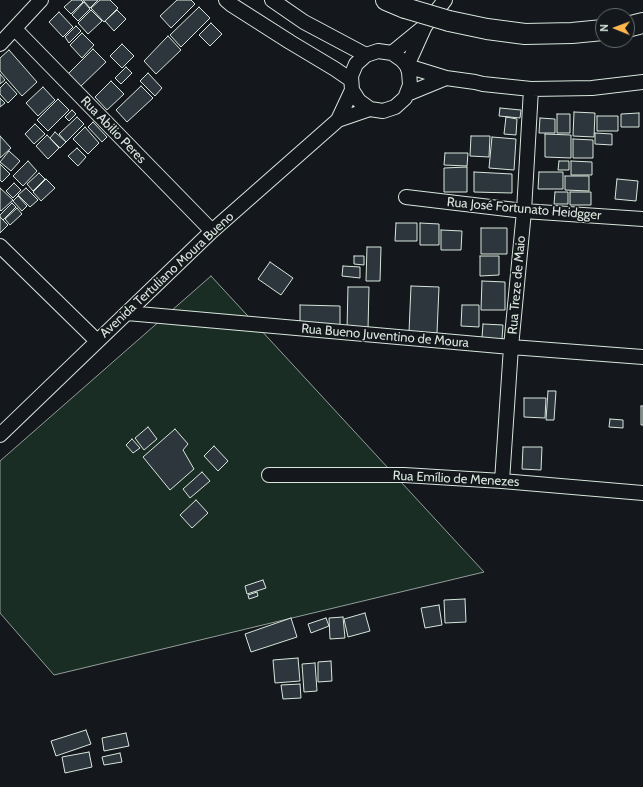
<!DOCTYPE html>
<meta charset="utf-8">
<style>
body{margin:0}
#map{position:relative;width:643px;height:787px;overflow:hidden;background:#14181c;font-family:Cabin,sans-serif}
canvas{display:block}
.north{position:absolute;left:595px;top:8px;width:40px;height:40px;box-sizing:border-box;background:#14181c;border:1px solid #626a69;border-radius:50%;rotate:271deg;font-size:11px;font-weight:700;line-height:16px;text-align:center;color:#d8e6dc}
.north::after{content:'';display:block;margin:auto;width:14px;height:18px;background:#ffb74d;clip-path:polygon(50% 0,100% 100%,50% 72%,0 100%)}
</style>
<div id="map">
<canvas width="643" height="787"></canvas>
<div class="north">N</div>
</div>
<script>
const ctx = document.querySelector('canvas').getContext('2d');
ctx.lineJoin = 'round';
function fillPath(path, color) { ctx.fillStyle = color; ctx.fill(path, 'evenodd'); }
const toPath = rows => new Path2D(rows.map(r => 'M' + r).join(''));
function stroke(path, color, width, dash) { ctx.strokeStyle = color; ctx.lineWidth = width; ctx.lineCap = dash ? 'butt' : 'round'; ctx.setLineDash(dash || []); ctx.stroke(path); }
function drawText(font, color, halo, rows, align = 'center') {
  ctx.font = font + ' Cabin,sans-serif'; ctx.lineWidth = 3; ctx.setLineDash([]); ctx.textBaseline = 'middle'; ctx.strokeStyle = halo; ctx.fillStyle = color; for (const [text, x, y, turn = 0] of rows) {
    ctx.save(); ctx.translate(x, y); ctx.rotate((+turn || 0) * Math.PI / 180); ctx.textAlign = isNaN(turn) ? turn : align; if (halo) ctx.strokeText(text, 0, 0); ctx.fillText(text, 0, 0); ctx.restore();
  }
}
const green = toPath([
 [211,276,484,572,54,675,0,613,0,461,211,276]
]);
const building = toPath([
 [72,0,81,0,83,2,71,14,64,7,72,0],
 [83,0,98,0,90,8,83,0],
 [100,0,110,0,118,8,104,22,91,8,100,0],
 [177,0,191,0,195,4,171,28,160,16,177,0],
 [84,2,90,9,78,21,72,15,84,2],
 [199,7,210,18,181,47,170,35,199,7],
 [91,10,102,21,88,34,78,23,91,10],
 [117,10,126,19,114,31,105,21,117,10],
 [59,12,73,27,63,37,49,22,59,12],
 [211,23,222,34,210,46,199,35,211,23],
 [76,26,81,31,69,43,65,37,76,26],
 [82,33,94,45,82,58,70,45,82,33],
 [168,36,181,50,156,74,144,61,168,36],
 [122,44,134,56,122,68,110,56,122,44],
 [93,49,106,62,80,87,68,74,93,49],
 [9,50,37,82,22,96,0,71,0,58,9,50],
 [126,67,132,73,121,84,115,78,126,67],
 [148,73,162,88,155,96,140,81,148,73],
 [0,74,5,80,0,84,0,74],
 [111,81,124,94,107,110,95,97,111,81],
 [6,82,17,94,8,103,0,94,0,88,6,82],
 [141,86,153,98,127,122,116,110,141,86],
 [43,87,55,100,38,116,26,103,43,87],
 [0,98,5,103,0,107,0,98],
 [58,99,69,110,48,131,37,120,58,99],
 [500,108,521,110,520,118,499,116,500,108],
 [72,110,76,114,69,121,65,117,72,110],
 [574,112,595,113,594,137,573,136,574,112],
 [639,113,639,127,621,127,621,114,639,113],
 [557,114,570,114,570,133,557,133,557,114],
 [597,116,618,116,618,131,597,131,597,116],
 [77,117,84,124,66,142,59,134,77,117],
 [506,117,517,119,516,135,504,134,506,117],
 [540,118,555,119,555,133,539,133,540,118],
 [93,122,107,137,102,142,88,127,93,122],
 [35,124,45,134,34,144,25,134,35,124],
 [85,127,99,143,88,154,73,139,85,127],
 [55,132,66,142,60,148,50,138,55,132],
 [595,133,612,134,612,145,595,144,595,133],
 [545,134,571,135,571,158,545,157,545,134],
 [47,135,59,148,48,159,36,146,47,135],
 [0,136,11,148,0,158,0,136],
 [471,136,490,136,489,157,470,156,471,136],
 [492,137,516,139,514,170,489,168,492,137],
 [573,139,593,140,593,158,573,158,573,139],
 [77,148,86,157,78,166,68,156,77,148],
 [9,151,20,161,11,171,0,162,9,151],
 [445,153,468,153,467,166,444,165,445,153],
 [28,161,37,171,23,186,13,176,28,161],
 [559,161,569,161,569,170,558,170,559,161],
 [571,161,592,162,592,175,571,175,571,161],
 [0,164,10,174,2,182,0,180,0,164],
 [467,167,467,192,444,192,444,168,467,167],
 [474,172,512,174,512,193,474,192,474,172],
 [539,172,563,172,563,189,538,189,539,172],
 [39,173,45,179,33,191,27,184,39,173],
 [565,176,589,176,589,191,565,190,565,176],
 [46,179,55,188,41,201,33,192,46,179],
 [617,179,638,181,636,201,615,199,617,179],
 [14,183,21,190,13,198,6,191,14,183],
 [0,188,13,200,1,211,0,210,0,188],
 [26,188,38,200,30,207,18,195,26,188],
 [555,192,568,192,568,204,554,204,555,192],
 [570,192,591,192,591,205,570,205,570,192],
 [18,196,27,206,22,211,13,201,18,196],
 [12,203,16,207,3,220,0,217,0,215,12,203],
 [17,208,22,214,10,225,5,219,17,208],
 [0,217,8,225,0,233,0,217],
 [396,223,417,223,417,241,395,241,396,223],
 [420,223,439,224,439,245,420,245,420,223],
 [481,228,507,228,507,254,481,254,481,228],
 [441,230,462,231,461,250,441,250,441,230],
 [367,247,381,247,380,281,366,281,367,247],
 [354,256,364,256,364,265,354,264,354,256],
 [480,256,499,256,499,275,480,276,480,256],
 [270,262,293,278,281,295,258,279,270,262],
 [343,266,360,267,360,278,342,276,343,266],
 [482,281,505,282,505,310,481,310,482,281],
 [411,286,439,287,437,333,409,332,411,286],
 [348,287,369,287,368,329,347,329,348,287],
 [300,305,340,306,340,325,300,325,300,305],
 [462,305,479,305,479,327,461,326,462,305],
 [483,324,503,325,502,339,482,338,483,324],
 [548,391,556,391,554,420,546,420,548,391],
 [524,398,546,398,545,418,524,417,524,398],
 [641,406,643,406,643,425,641,425,641,406],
 [610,419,623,420,623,428,609,427,610,419],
 [148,427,157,439,144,450,135,438,148,427],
 [175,429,188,444,183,450,194,469,170,490,143,457,175,429],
 [132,439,140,448,133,453,126,445,132,439],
 [214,446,228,461,218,471,204,456,214,446],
 [523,447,542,447,541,470,522,469,523,447],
 [202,472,210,481,190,498,183,489,202,472],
 [196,500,208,513,192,528,180,515,196,500],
 [263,580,266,588,247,594,245,586,263,580],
 [257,592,258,596,249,599,248,595,257,592],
 [465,599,466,622,445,623,444,600,465,599],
 [439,605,442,625,425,628,421,608,439,605],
 [365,613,370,631,348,637,344,619,365,613],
 [343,617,345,638,330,639,329,618,343,617],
 [291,618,297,637,251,652,245,634,291,618],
 [326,618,329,626,311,633,308,624,326,618],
 [298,658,300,681,275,683,273,660,298,658],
 [331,661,332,681,318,682,318,662,331,661],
 [315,663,317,691,304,692,302,664,315,663],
 [300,684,301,698,283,699,281,685,300,684],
 [86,730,91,744,56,756,51,741,86,730],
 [126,733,129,746,104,751,102,738,126,733],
 [89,752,92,767,65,773,62,757,89,752],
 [120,753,122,762,104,765,102,757,120,753]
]);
const minor = toPath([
 [226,0,232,5,290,42,335,69,351,80],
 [272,0,304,22,366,55,378,51,392,53,402,60,407,66,409,72,410,85,405,98,395,107,383,111,370,109,359,101,352,90,351,76,356,64,366,55],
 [425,26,407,66,446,78,475,82,483,84,531,89,592,88,643,82],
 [15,29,212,231],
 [0,44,41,0],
 [392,53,425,26,445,0],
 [407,94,446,78],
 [338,120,352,90],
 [406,197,524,211,643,219],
 [0,246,97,341],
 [127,313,511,347,643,357],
 [0,435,212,231,338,120,370,109],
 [269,475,404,475,502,481,643,493],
 [502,481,511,347,524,211,531,89]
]);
const highway = toPath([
 [386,0,405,8],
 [449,21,487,29,525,34,572,33,603,30],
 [627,27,643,23]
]);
const highwayBridge = toPath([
 [405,8,449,21]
]);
const streetNames = [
 ["Rua Abilio Peres",113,130,46],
 ["Rua José Fortunato Heidgger",524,209,5],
 ["Avenida Tertuliano Moura Bueno",167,275,-43],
 ["Rua Treze de Maio",517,285,-85],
 ["Rua Bueno Juventino de Moura",385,336,5],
 ["Rua Emílio de Menezes",456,479,3]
];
fillPath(green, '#1a2d24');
stroke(green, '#939e99', 1);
fillPath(building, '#2c363c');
stroke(building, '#d8e6dc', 1);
stroke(minor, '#d8e6dc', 16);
stroke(highway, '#d8e6dc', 22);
stroke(minor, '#14181c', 14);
stroke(highway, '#14181c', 20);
stroke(highwayBridge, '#d8e6dc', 22, []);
stroke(highwayBridge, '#14181c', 20);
drawText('13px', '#d8e6dc', '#14181c', streetNames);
</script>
